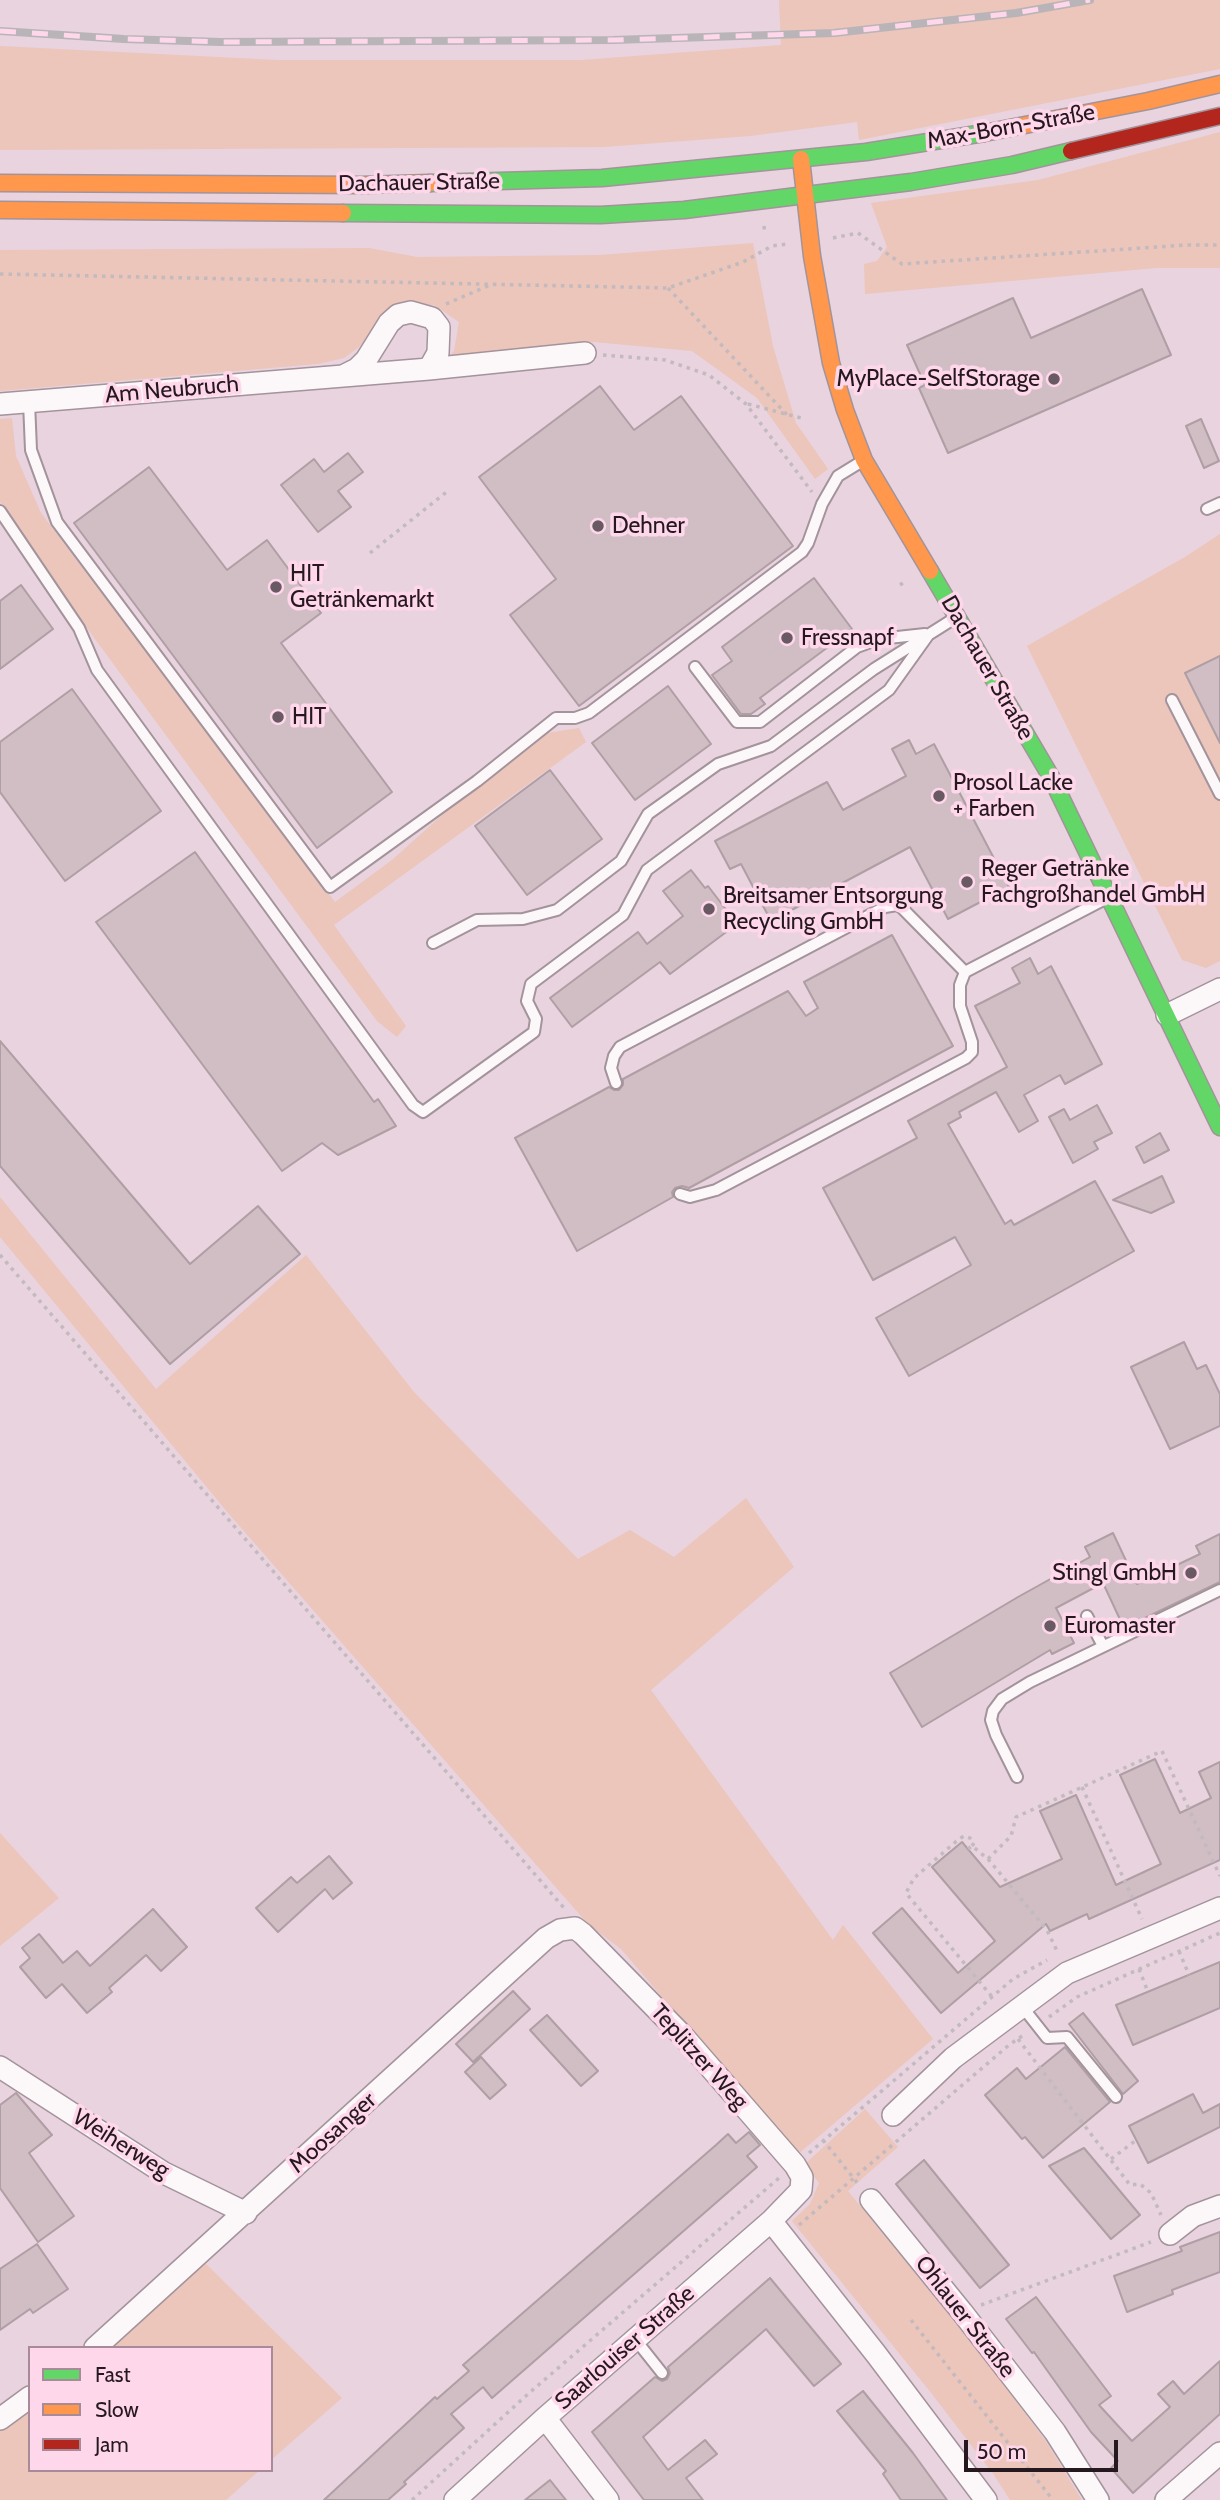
<!DOCTYPE html>
<meta charset="utf-8">
<style>
body{margin:0}
#map{position:relative;width:1220px;height:2500px;overflow:hidden;background:#e8d3de;font-family:Cabin,sans-serif}
canvas{display:block}
.legend{position:absolute;left:28px;top:2346px;width:245px;height:126px;box-sizing:border-box;background:#ffd7eb;border:2px solid #a88b99;margin:0;padding:9px 12px;list-style:none;font-size:21px;color:#25181f}
.legend li{display:flex;align-items:center;gap:14px;height:35px}
.legend b{width:35px;border:2px solid #a88b99}
.scale{position:absolute;left:964px;top:2440px;width:154px;height:32px;box-sizing:border-box;border:4px solid #25181f;border-top:0;padding-left:9px;font-size:21px;line-height:24px;white-space:nowrap;color:#25181f;-webkit-text-stroke:5px #ffd7eb;paint-order:stroke}
</style>
<div id="map">
<canvas width="1220" height="2500"></canvas>
<ul class="legend">
<li><b style="height:9px;background:#63d668"></b>Fast</li>
<li><b style="height:9px;background:#ff974d"></b>Slow</li>
<li><b style="height:9px;background:#b3261e"></b>Jam</li>
</ul>
<div class="scale">50 m</div>
</div>
<script>
const ctx = document.querySelector('canvas').getContext('2d');
ctx.lineJoin = 'round';
function fillPath(path, color) { ctx.fillStyle = color; ctx.fill(path, 'evenodd'); }
const toPath = rows => new Path2D(rows.map(r => 'M' + r).join(''));
function stroke(path, color, width, dash) { ctx.strokeStyle = color; ctx.lineWidth = width; ctx.lineCap = dash ? 'butt' : 'round'; ctx.setLineDash(dash || []); ctx.stroke(path); }
function drawText(font, color, halo, rows, align = 'center') {
  ctx.font = font + ' Cabin,sans-serif'; ctx.lineWidth = 7; ctx.setLineDash([]); ctx.textBaseline = 'middle'; ctx.strokeStyle = halo; ctx.fillStyle = color; for (const [text, x, y, turn = 0] of rows) {
    ctx.save(); ctx.translate(x, y); ctx.rotate((+turn || 0) * Math.PI / 180); ctx.textAlign = isNaN(turn) ? turn : align; if (halo) ctx.strokeText(text, 0, 0); ctx.fillText(text, 0, 0); ctx.restore();
  }
}
const green = toPath([
 [779,0,1220,0,1220,69,859,140,857,122,750,136,604,147,0,150,0,46,277,60,582,60,781,45],
 [1220,132,1220,268,1156,268,865,294,864,264,877,261,887,247,871,203,1038,180],
 [753,243,773,346,796,423,828,469,815,479,757,398,692,351,594,342,446,360,454,351,459,322,434,305,396,305,359,347,344,358,318,364,0,391,0,250,369,248,417,257,600,255],
 [12,418,16,456,41,513,335,902,392,860,450,808,547,733,579,728,586,742,334,925,406,1026,397,1037,377,1021,280,890,53,582,0,502,0,419],
 [1220,534,1220,656,1185,674,1220,743,1220,961,1206,968,1182,960,1027,646,1185,557],
 [0,1197,156,1389,306,1255,414,1392,578,1559,630,1530,674,1557,746,1498,794,1567,651,1690,833,1940,843,1925,933,2039,797,2155,621,1949,588,1924,229,1514,0,1237],
 [0,1833,59,1898,0,1946],
 [865,2109,898,2147,848,2191,984,2358,1045,2440,1082,2500,1010,2500,994,2475,932,2394,792,2221,810,2204,819,2183,805,2164],
 [200,2258,342,2398,271,2460,271,2348,100,2348],
 [30,2399,30,2470,260,2470,226,2500,0,2500,0,2421]
]);
const building = toPath([
 [1142,289,1171,355,948,453,919,388,925,385,907,345,1013,298,1031,338,1142,289],
 [600,386,634,430,681,396,793,546,579,706,510,615,556,579,479,477,600,386],
 [1201,419,1219,461,1204,468,1186,426,1201,419],
 [348,453,363,472,338,491,351,507,318,532,281,485,314,459,324,472,348,453],
 [149,467,227,570,267,540,321,613,281,643,392,792,317,848,74,523,149,467],
 [814,578,852,629,760,698,765,704,751,714,741,714,712,675,732,661,722,647,814,578],
 [21,585,53,629,0,669,0,601,21,585],
 [1220,656,1220,743,1185,673,1220,656],
 [668,686,711,744,635,800,592,743,668,686],
 [72,689,161,811,65,881,0,792,0,742,72,689],
 [909,740,916,754,934,744,1009,887,948,919,910,847,771,921,741,864,730,869,715,841,827,782,843,810,906,776,892,749,909,740],
 [550,770,602,839,527,895,475,826,550,770],
 [195,852,374,1102,378,1099,396,1126,338,1155,322,1143,282,1171,96,922,195,852],
 [691,870,705,888,708,886,737,924,670,974,660,962,572,1027,550,998,638,932,647,944,683,916,663,891,691,870],
 [892,935,953,1046,689,1188,682,1186,675,1188,672,1192,673,1197,577,1251,515,1138,609,1087,614,1090,619,1090,623,1085,623,1079,788,991,806,1016,818,1008,804,982,892,935],
 [1030,958,1038,974,1051,966,1102,1064,1065,1084,1060,1075,1024,1095,1038,1121,1019,1132,996,1092,959,1112,961,1117,948,1124,1005,1224,1011,1220,1014,1225,1095,1181,1134,1251,909,1376,876,1318,971,1265,955,1237,873,1280,823,1188,917,1138,908,1121,1007,1067,975,1006,1020,983,1012,968,1030,958],
 [0,1041,190,1264,258,1206,300,1254,170,1364,0,1166,0,1041],
 [1097,1105,1112,1133,1094,1142,1098,1149,1073,1163,1049,1117,1064,1109,1070,1120,1097,1105],
 [1160,1133,1169,1150,1144,1163,1136,1147,1160,1133],
 [1162,1176,1174,1202,1151,1213,1113,1200,1162,1176],
 [1184,1342,1197,1369,1206,1365,1220,1394,1220,1426,1170,1449,1131,1367,1184,1342],
 [1113,1533,1137,1584,1200,1554,1196,1546,1220,1534,1220,1582,1124,1628,1103,1583,1056,1608,1074,1643,1052,1654,1050,1650,922,1727,890,1673,1018,1597,1090,1557,1085,1547,1113,1533],
 [1155,1759,1180,1813,1211,1798,1199,1772,1220,1762,1220,1860,1089,1919,1087,1914,1050,1931,1046,1924,941,2013,873,1933,902,1908,958,1973,995,1941,932,1867,962,1842,1000,1887,1062,1859,1040,1811,1076,1795,1116,1885,1161,1864,1120,1775,1155,1759],
 [329,1856,352,1883,333,1899,325,1889,278,1932,256,1908,291,1877,297,1883,329,1856],
 [153,1909,187,1947,161,1971,146,1955,109,1988,112,1992,87,2013,62,1984,46,1998,20,1967,30,1958,22,1948,39,1934,63,1963,77,1951,90,1966,153,1909],
 [1220,1962,1220,2008,1133,2045,1116,2005,1220,1962],
 [513,1991,530,2009,473,2062,456,2044,513,1991],
 [1083,2013,1138,2081,1123,2094,1069,2024,1083,2013],
 [547,2015,598,2071,581,2086,530,2030,547,2015],
 [1065,2047,1110,2102,1043,2158,1025,2137,1022,2139,985,2095,1017,2068,1026,2079,1065,2047],
 [481,2057,506,2085,490,2099,465,2072,481,2057],
 [16,2093,52,2135,29,2153,74,2216,38,2242,0,2188,0,2105,16,2093],
 [1193,2094,1203,2113,1220,2104,1220,2127,1148,2163,1129,2126,1193,2094],
 [749,2132,760,2145,747,2156,757,2167,492,2398,483,2387,451,2414,464,2428,404,2482,406,2484,388,2500,324,2500,435,2397,437,2399,469,2371,463,2365,716,2145,728,2134,736,2143,749,2132],
 [1084,2148,1140,2215,1111,2239,1049,2166,1084,2148],
 [924,2160,1009,2265,980,2288,896,2184,924,2160],
 [1220,2232,1220,2272,1172,2290,1173,2294,1127,2312,1114,2276,1182,2251,1180,2247,1220,2232],
 [37,2244,68,2289,33,2313,30,2309,0,2330,0,2269,37,2244],
 [770,2278,841,2364,814,2386,766,2329,643,2437,668,2470,705,2440,717,2454,686,2478,703,2500,644,2500,592,2432,655,2377,662,2381,667,2379,670,2373,668,2367,770,2278],
 [1036,2297,1111,2396,1099,2405,1132,2441,1170,2407,1158,2394,1173,2381,1184,2394,1220,2361,1220,2414,1133,2493,1111,2468,1118,2461,1091,2432,1034,2352,1032,2353,1006,2319,1036,2297],
 [863,2391,913,2453,947,2500,901,2500,883,2474,886,2471,837,2411,863,2391],
 [550,2480,566,2500,525,2500,550,2480]
]);
const path = toPath([
 [764,226,765,234],
 [833,238,858,233,902,264,1187,245,1220,245],
 [0,274,668,288,743,262,772,246,787,244],
 [668,288,789,417],
 [446,304,490,285],
 [603,355,665,360,709,375,746,404,812,492],
 [748,404,801,418],
 [370,553,449,490],
 [900,585,903,583],
 [0,1255,564,1908],
 [1082,1787,1142,1919],
 [972,1846,974,1843,970,1838,964,1836,959,1839,914,1878,906,1893,993,1998],
 [968,1849,972,1846,988,1859,1047,1930,1058,1953],
 [988,1859,1011,1836,1016,1817,1162,1751,1220,1876],
 [1179,1951,1189,1975],
 [1139,1969,1148,1992],
 [1049,2017,1077,1997,1220,1933],
 [1018,2039,1130,2185,1140,2184,1151,2193,1161,2215],
 [823,2140,859,2185],
 [809,2153,1013,1979,1047,1960],
 [1111,2159,1135,2141],
 [799,2225,1009,2045,1025,2034],
 [981,2305,1151,2242],
 [911,2320,1053,2500],
 [412,2500,528,2394,779,2178]
]);
const lane = toPath([
 [29,402,31,450,57,522,330,887,477,781,556,718,575,718,589,713,802,552,808,543,822,504,838,476,864,460],
 [1207,509,1220,503],
 [0,511,79,628,97,670,413,1105,423,1112,534,1032,536,1019,527,1001,531,984,623,915,647,870,889,690,929,634],
 [695,667,737,722,760,722,857,647,879,639,925,634],
 [1172,700,1220,794],
 [433,943,477,920,523,919,557,910,621,861,648,814,718,764,771,746,874,669,955,618],
 [616,1083,611,1068,614,1056,620,1047,885,907,897,905,902,908,965,972,1107,898],
 [680,1194,690,1197,716,1190,966,1058,972,1052,972,1042,960,1006,960,985,965,972],
 [1087,1616,1103,1646],
 [1017,1777,996,1735,991,1720,993,1711,1002,1699,1030,1682,1220,1590],
 [1021,2005,1047,2038,1067,2037,1116,2097],
 [635,2339,662,2373]
]);
const street = toPath([
 [345,375,357,369,366,360,389,323,398,315,411,312,432,318,439,327,438,353,429,369],
 [0,404,429,369,585,353],
 [1167,1015,1220,989],
 [0,2067,164,2173,246,2213],
 [893,2115,953,2058,1067,1973,1220,1908],
 [871,2200,962,2312,1055,2432,1098,2500],
 [771,2221,876,2354,986,2500],
 [1170,2234,1193,2216,1220,2206],
 [95,2348,546,1938,560,1930,575,1928,583,1934,683,2036,795,2165,802,2177,801,2190,771,2221,545,2418,455,2500],
 [545,2418,608,2500],
 [0,2419,30,2397],
 [1166,2500,1220,2453]
]);
const fast = toPath([
 [430,183,602,178,866,152,984,133],
 [343,213,601,215,684,210,911,182,1012,165,1071,151],
 [930,571,1051,777,1220,1127]
]);
const slow = toPath([
 [984,133,1148,101,1220,84],
 [801,159,812,256,831,363,845,410,864,460,930,571],
 [0,183,362,185,430,183],
 [0,210,343,213]
]);
const jam = toPath([
 [1071,151,1220,116]
]);
const rail = toPath([
 [0,31,124,39,221,42,613,40,834,33,1016,13,1090,0]
]);
const markers = [
 [1054,379,7,"#695962"],
 [598,526,7,"#695962"],
 [276,587,7,"#695962"],
 [787,638,7,"#695962"],
 [278,717,7,"#695962"],
 [939,796,7,"#695962"],
 [967,882,7,"#695962"],
 [709,909,7,"#695962"],
 [1191,1573,7,"#695962"],
 [1050,1626,7,"#695962"]
];
const streetNames = [
 ["Max-Born-Straße",1011,127,-10],
 ["Dachauer Straße",419,183,-1],
 ["Am Neubruch",172,390,-5],
 ["Dachauer Straße",987,668,60],
 ["Teplitzer Weg",699,2057,48],
 ["Moosanger",333,2133,-42],
 ["Weiherweg",121,2144,32],
 ["Ohlauer Straße",965,2317,52],
 ["Saarlouiser Straße",625,2348,-41]
];
const poiNames = [
 ["MyPlace-SelfStorage",1040,379,"right"],
 ["Dehner",612,526],
 ["HIT",290,574],
 ["Getränkemarkt",290,600],
 ["Fressnapf",801,638],
 ["HIT",292,717],
 ["Prosol Lacke",953,783],
 ["+ Farben",953,809],
 ["Reger Getränke",981,869],
 ["Fachgroßhandel GmbH",981,895],
 ["Breitsamer Entsorgung",723,896],
 ["Recycling GmbH",723,922],
 ["Stingl GmbH",1177,1573,"right"],
 ["Euromaster",1064,1626]
];
fillPath(green, '#ecc5bb');
fillPath(building, '#d0bec4');
stroke(building, '#af9ea4', 2);
stroke(lane, '#a3939b', 14);
stroke(street, '#a3939b', 24);
stroke(fast, '#a3939b', 19);
stroke(slow, '#a3939b', 19);
stroke(jam, '#a3939b', 19);
stroke(path, '#c2babe', 3.5, [3.5, 5]);
stroke(lane, '#fcf8fa', 10);
stroke(street, '#fcf8fa', 21);
stroke(fast, '#63d668', 16);
stroke(slow, '#ff974d', 16);
stroke(jam, '#b3261e', 16);
stroke(rail, '#b9b4b7', 8);
stroke(rail, '#ffd7eb', 5, [16]);
for (const [x, y, r, color] of markers) { const dot = new Path2D(); dot.arc(x, y, r, 0, 2 * Math.PI); ctx.fillStyle = color; ctx.fill(dot); stroke(dot, '#ffd7eb', 2.5); }
drawText('23px', '#25181f', '#ffd7eb', streetNames);
drawText('23px', '#25181f', '#ffd7eb', poiNames, 'left');
</script>
